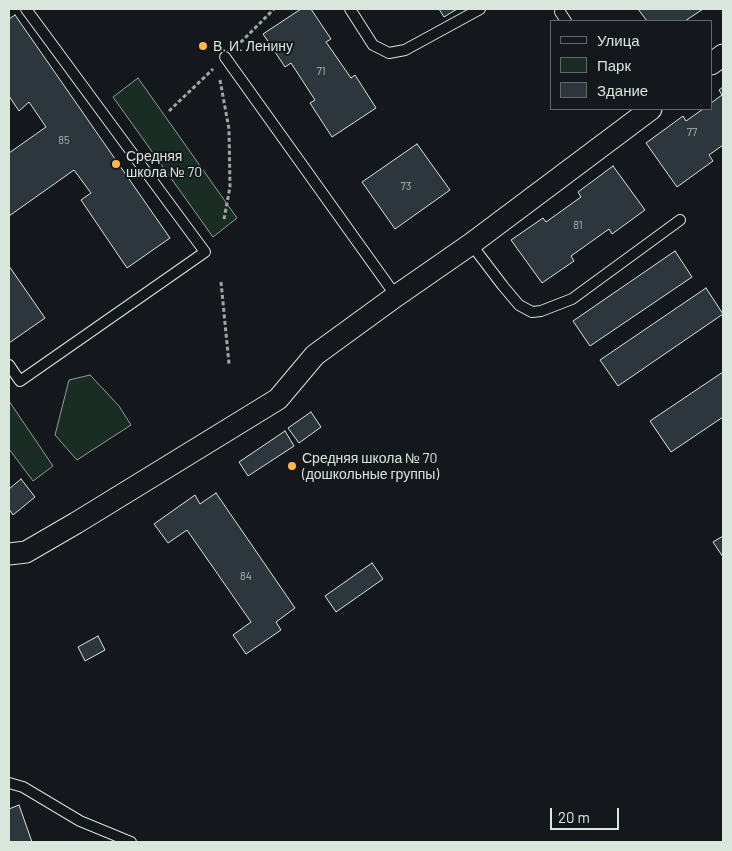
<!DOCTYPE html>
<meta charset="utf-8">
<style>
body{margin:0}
#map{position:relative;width:732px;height:851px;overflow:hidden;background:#14181c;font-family:Barlow,sans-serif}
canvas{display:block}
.frame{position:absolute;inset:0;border:10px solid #d8e6dc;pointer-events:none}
.legend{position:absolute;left:550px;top:20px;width:162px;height:90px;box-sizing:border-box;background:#14181c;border:1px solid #626a69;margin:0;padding:6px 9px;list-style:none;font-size:15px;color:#d8e6dc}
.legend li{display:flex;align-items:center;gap:10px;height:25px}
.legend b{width:25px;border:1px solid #626a69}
.scale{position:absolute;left:550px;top:808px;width:69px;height:22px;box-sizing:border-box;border:2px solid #d8e6dc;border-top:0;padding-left:6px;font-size:15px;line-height:18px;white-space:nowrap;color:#d8e6dc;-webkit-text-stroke:4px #14181c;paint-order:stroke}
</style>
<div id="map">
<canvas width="732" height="851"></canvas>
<div class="frame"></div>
<ul class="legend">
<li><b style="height:6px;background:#14181c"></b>Улица</li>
<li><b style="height:14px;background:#1a2d24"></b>Парк</li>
<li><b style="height:14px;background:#2c363c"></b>Здание</li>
</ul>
<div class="scale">20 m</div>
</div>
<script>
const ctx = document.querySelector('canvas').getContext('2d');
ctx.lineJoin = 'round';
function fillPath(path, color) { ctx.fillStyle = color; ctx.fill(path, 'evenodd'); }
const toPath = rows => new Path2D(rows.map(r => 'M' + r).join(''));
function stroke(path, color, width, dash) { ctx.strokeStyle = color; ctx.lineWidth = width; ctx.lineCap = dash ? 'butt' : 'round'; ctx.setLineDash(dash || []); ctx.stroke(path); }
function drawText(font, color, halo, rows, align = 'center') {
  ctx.font = font + ' Barlow,sans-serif'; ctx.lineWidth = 4; ctx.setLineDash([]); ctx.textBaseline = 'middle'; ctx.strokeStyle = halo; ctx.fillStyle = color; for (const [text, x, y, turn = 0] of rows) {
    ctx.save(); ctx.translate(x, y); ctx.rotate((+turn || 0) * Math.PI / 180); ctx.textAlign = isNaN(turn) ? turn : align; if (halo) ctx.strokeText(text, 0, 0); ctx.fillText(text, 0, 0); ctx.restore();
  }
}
const green = toPath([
 [138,78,237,218,213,237,113,97,138,78],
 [90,375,119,406,131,425,77,460,55,435,69,380,90,375],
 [9,401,53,466,33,481,9,449,9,401]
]);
const building = toPath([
 [301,9,311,9,331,39,326,42,351,78,355,75,376,108,332,137,310,103,315,100,291,63,285,67,263,34,301,9],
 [439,9,457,9,444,17,439,9],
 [638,9,703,9,685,21,647,21,638,9],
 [15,15,170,238,127,268,81,200,91,193,74,170,9,216,9,153,46,127,29,102,19,111,9,96,9,19,15,15],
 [723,87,723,145,709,155,713,161,677,187,646,143,683,116,686,121,703,109,711,109,711,103,722,95,719,90,723,87],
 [417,144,450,190,395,229,362,182,417,144],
 [613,166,645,210,612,234,609,229,571,256,574,261,542,283,511,240,543,218,546,222,581,197,578,192,613,166],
 [675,251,692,277,590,346,573,321,675,251],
 [9,266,45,318,9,343,9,266],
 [706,288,723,314,618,386,600,360,706,288],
 [723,372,723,417,671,452,650,421,723,372],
 [311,412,321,427,299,443,288,428,311,412],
 [285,431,294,446,248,476,239,462,285,431],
 [21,479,35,497,13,515,9,509,9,489,21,479],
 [216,493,295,608,276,622,281,630,246,654,233,635,251,622,187,530,168,543,154,524,195,495,200,504,216,493],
 [723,536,723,557,713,542,723,536],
 [372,563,383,579,336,612,325,596,372,563],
 [98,636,105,650,85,661,78,647,98,636],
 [19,805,32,842,9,842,9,809,19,805]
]);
const path = toPath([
 [236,47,274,9],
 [220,80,229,129,230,187,224,219],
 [169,111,213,69],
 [221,282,229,364]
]);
const lane = toPath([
 [350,9,373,45,389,53,405,50,480,9],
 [560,12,566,21],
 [225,57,396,296],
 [471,244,503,286,519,305,532,312,541,311,572,299,680,220],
 [9,365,20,381,205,252,26,9],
 [9,783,23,787,80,821,131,842]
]);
const street = toPath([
 [711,64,723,55],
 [9,554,26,552,76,523,278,399,315,355,396,296,471,244,651,109]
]);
const markers = [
 [203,46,5,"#ffb74d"],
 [116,164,5,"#ffb74d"],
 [292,466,5,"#ffb74d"]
];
const numberNames = [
 ["71",321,71],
 ["77",692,132],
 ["85",64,140],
 ["73",406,186],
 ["81",578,225],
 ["84",246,576]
];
const poiNames = [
 ["В. И. Ленину",213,46],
 ["Средняя",126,156],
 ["школа № 70",126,172],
 ["Средняя школа № 70",302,458],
 ["(дошкольные группы)",302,474]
];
fillPath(green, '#1a2d24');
stroke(green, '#939e99', 1);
fillPath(building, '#2c363c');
stroke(building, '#d8e6dc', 1);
stroke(lane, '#d8e6dc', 12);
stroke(street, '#d8e6dc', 23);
stroke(path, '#9da8a2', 3, [4, 2.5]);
stroke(lane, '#14181c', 10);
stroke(street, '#14181c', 21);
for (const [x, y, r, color] of markers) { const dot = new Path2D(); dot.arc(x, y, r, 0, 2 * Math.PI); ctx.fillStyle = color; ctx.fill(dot); stroke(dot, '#14181c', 2); }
drawText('11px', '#adbab4', null, numberNames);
drawText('14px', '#d8e6dc', '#14181c', poiNames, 'left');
</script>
